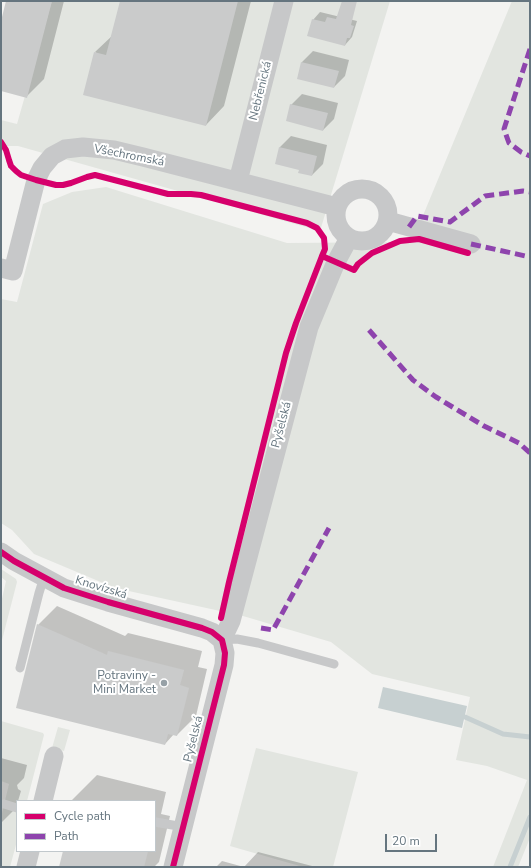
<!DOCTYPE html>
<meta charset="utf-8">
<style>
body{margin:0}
#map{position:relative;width:531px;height:868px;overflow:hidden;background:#f3f3f1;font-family:"Nunito Sans",sans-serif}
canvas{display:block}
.frame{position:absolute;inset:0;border:2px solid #65757f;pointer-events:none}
.legend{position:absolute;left:16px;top:800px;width:140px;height:52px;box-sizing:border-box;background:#fff;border:1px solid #c1c8cc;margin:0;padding:5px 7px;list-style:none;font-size:12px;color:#65757f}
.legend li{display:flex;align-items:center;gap:8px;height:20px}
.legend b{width:20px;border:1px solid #c1c8cc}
.scale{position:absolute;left:385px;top:834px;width:52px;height:18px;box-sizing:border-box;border:2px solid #65757f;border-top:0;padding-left:5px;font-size:12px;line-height:14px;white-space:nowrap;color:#65757f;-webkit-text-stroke:3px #fff;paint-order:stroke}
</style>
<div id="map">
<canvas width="531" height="868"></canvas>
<div class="frame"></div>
<ul class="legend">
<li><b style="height:5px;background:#d6006c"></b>Cycle path</li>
<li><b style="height:5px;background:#8e44ad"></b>Path</li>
</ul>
<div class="scale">20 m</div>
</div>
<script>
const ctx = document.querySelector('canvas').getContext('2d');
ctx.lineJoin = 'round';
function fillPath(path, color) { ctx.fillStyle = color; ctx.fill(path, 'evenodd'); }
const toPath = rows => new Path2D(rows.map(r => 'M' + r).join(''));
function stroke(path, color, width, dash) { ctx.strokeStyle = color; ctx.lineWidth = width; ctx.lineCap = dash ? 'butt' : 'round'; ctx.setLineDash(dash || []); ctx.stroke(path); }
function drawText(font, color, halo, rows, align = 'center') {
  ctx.font = font + ' "Nunito Sans",sans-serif'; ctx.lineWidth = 4; ctx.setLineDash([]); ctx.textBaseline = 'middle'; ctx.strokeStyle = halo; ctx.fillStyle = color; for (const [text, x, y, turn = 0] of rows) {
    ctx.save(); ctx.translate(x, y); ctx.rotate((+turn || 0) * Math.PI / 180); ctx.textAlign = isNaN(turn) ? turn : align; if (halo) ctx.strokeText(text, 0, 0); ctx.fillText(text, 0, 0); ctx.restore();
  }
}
const green = toPath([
 [52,1,390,1,320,231,18,146,1,146,1,120,17,124],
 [512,1,530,1,530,838,518,867,493,867,527,780,487,766,456,760,470,697,372,674,331,642,243,616,115,588,34,554,12,530,1,523,1,299,17,302,43,204,72,192,106,187,287,243,412,242],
 [1,569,16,579,17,582,1,644,1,603,6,581,1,577],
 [1,721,43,733,44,735,27,801,17,801,17,841,10,867,1,867,1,817,9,784,1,781],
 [58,727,70,730,64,751,52,748],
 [256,748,358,772,333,867,303,867,230,846]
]);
const water = toPath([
 [383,687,467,706,462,728,378,708]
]);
const shadow = toPath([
 [7,1,64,1,44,79,26,97,1,90,1,25],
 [121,1,251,1,224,106,206,125,95,52,113,35],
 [320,12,357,21,352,37,345,45,313,20],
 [313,51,349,60,345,76,334,87,298,78,302,62],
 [302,94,338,103,334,119,323,130,291,105],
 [291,136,327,145,323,164,312,175,300,169,276,163,280,147],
 [57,606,125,636,128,633,202,651,198,667,207,669,196,716,177,735,174,734,165,744,38,625],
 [1,758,27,765,24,778,17,785,18,789,21,791,18,801,17,801,17,807,1,823],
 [97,775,166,792,161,814,170,816,159,862,154,867,60,867,64,851,155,851,155,801,71,801],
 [258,852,316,867,216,867,222,861,244,867]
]);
const stream = toPath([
 [465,717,503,734,530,737],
 [510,867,530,817]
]);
const building = toPath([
 [6,1,52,1,27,98,1,91,1,21],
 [120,1,238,1,206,126,83,95,94,52,106,55],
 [342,1,357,1,351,25,354,26,350,38,347,38,345,46,307,36,312,19,325,22,327,17,336,19],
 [301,62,339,71,334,88,297,79],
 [290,104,328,113,323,131,286,121],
 [279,147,317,156,312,176,298,173,299,170,275,164],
 [37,624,107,655,108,651,184,670,180,685,189,688,177,736,168,734,165,745,16,708],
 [63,851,148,851,144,867,59,867]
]);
const lane = toPath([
 [222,640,237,639,258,643,334,664],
 [20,668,39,593,44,577],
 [4,804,17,808],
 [155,822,184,827]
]);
const street = toPath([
 [238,181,284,1],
 '336 215a26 26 0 1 1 52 0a26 26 0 1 1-52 0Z',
 [388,221,471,244],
 [1,268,13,271,36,180,42,168,52,156,65,149,83,147,114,150,143,157,337,207],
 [1,552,14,561,64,588,108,602,202,628,212,632,222,640],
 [43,801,54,756],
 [26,867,30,851],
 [173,867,224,665,225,653,222,640,231,621,309,327,336,262,349,238]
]);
const quiet = toPath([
 [530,49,504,129,509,143,521,152,530,156],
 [409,227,417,216,450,222,485,196,523,191,530,192],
 [471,244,530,257],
 [369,330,413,380,436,397,484,426,519,443,530,453],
 [261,628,273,630,329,528]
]);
const cycleway = toPath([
 [1,142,6,150,9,160,11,166,16,171,21,175,36,180,56,185,63,185,71,183,87,177,95,175,168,194,191,194,201,195,307,223,317,228,324,238,325,249,322,256,354,270,358,264,372,253,400,241,419,239,468,253],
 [1,552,14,561,64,588,108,602,202,628,212,632,222,640,225,653,224,665,173,867],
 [221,618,229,582,286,353,296,323,322,256]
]);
const markers = [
 [164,683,4,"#97a1a7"]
];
const streetNames = [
 ["Nebřenická",261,91,-76],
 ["Všechromská",129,156,11],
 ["Pyšelská",282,425,-75],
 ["Knovízská",101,588,17],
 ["Pyšelská",194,739,-76]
];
const poiNames = [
 ["Potraviny -",156,676],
 ["Mini Market",156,690]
];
fillPath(green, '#e2e5e0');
fillPath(water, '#c7d0d1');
fillPath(shadow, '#0003');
stroke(stream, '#c7d0d1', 5);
fillPath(building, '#cacbcb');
stroke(lane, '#c7c8c9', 9);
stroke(street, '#c7c8c9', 19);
stroke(quiet, '#8e44ad', 5, [10, 5]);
stroke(cycleway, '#d6006c', 6);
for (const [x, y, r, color] of markers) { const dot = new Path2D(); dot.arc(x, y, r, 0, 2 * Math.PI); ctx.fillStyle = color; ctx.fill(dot); stroke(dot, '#fff', 1.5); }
drawText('12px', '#65757f', '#fff', streetNames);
drawText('12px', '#65757f', '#fff', poiNames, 'right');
</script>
